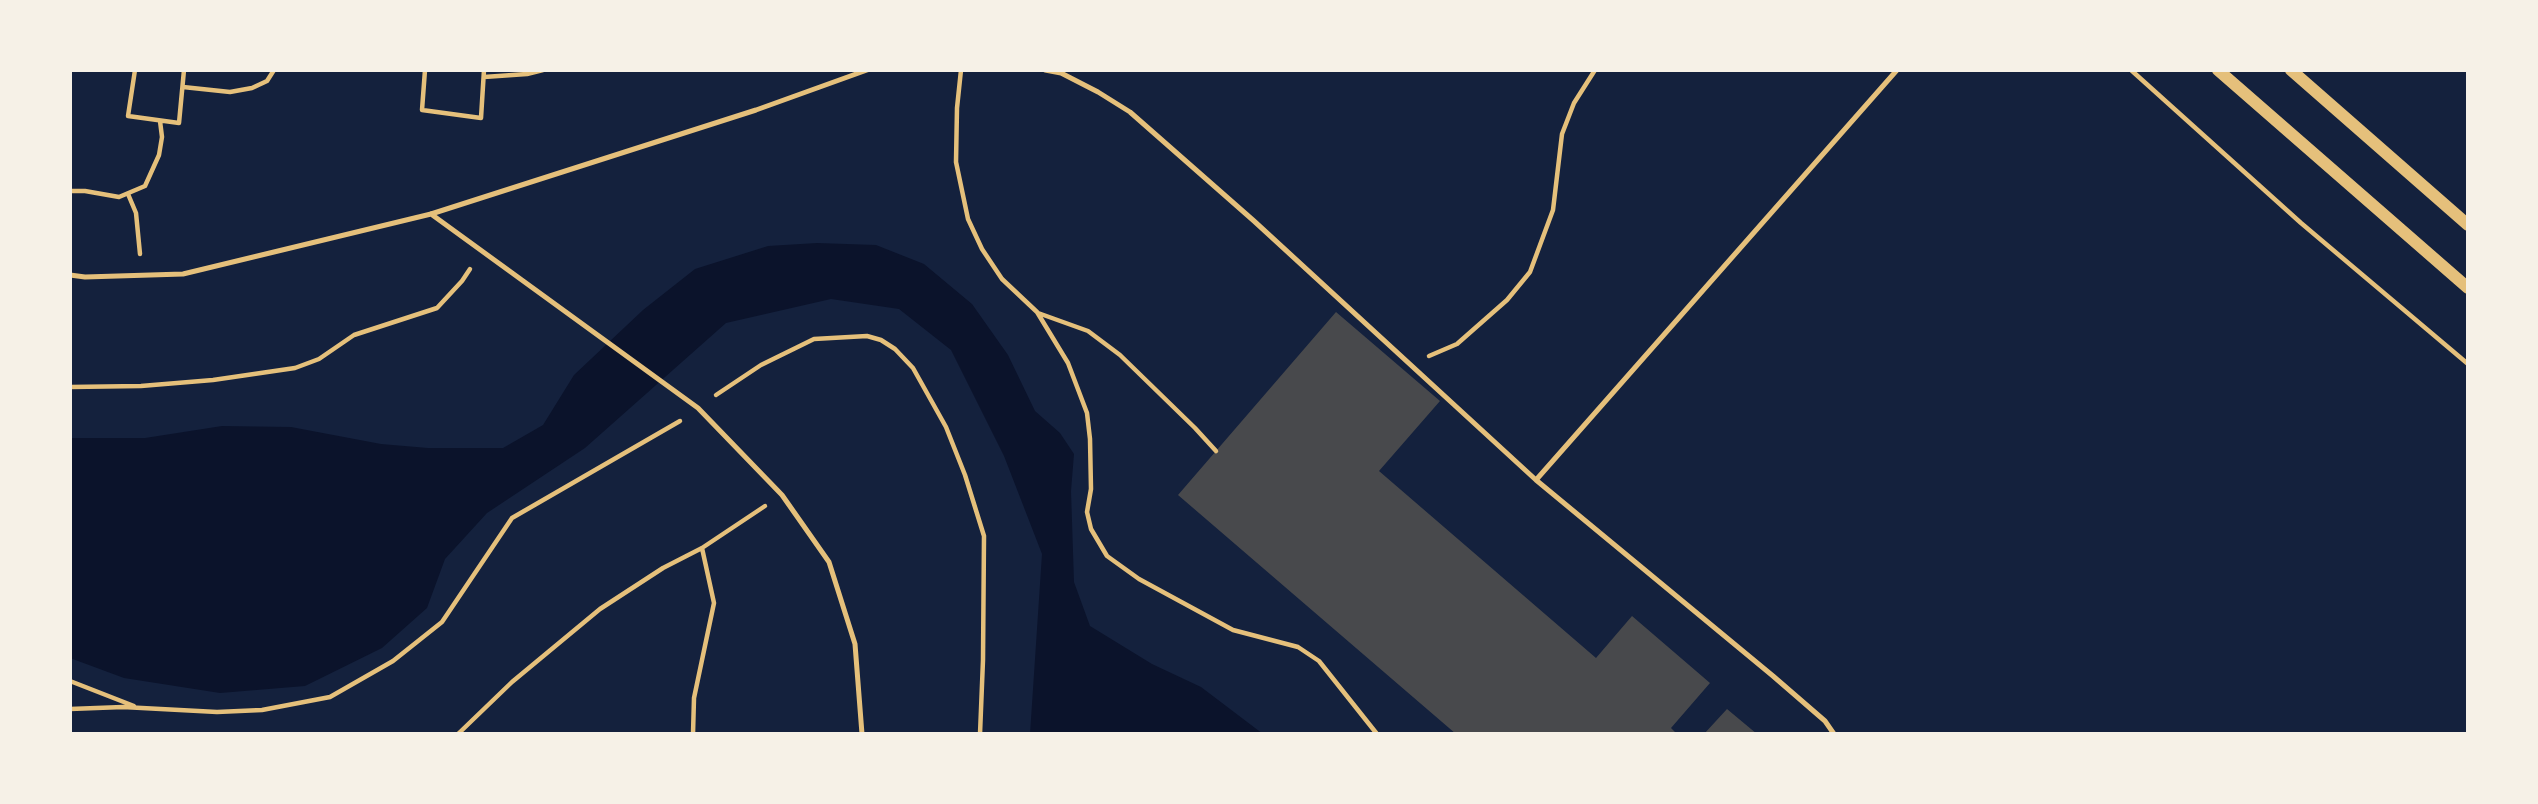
<!DOCTYPE html>
<style>
body{margin:0}
#map{position:relative;width:2538px;height:804px;overflow:hidden;background:#14213d;font-family:Rubik,sans-serif}
canvas{display:block}
.frame{position:absolute;inset:0;border:72px solid #f6f1e7;pointer-events:none}
</style>
<div id="map">
<canvas width="2538" height="804"></canvas>
<div class="frame"></div>
</div>
<script>
const ctx = document.querySelector('canvas').getContext('2d');
ctx.lineJoin = 'round';
function fillPath(path, color) { ctx.fillStyle = color; ctx.fill(path, 'evenodd'); }
const toPath = rows => new Path2D(rows.map(r => 'M' + r).join(''));
function stroke(path, color, width, dash) { ctx.strokeStyle = color; ctx.lineWidth = width; ctx.lineCap = dash ? 'butt' : 'round'; ctx.setLineDash(dash || []); ctx.stroke(path); }
const water = toPath([
 [817,243,876,245,924,264,972,304,1008,355,1035,411,1060,433,1074,454,1071,491,1074,582,1090,626,1152,664,1201,687,1263,734,1030,734,1042,554,1004,456,951,350,899,309,831,299,726,323,585,448,487,513,445,559,427,608,382,648,305,686,220,693,124,678,70,658,70,438,145,438,222,426,291,427,381,444,428,448,503,448,543,425,574,375,643,310,695,269,768,246]
]);
const building = toPath([
 [1336,312,1440,401,1379,471,1596,658,1632,616,1710,683,1671,728,1677,734,1456,734,1178,495],
 [1727,709,1757,734,1704,734]
]);
const path = toPath([
 [135,70,128,116,179,123,184,70],
 [425,70,422,110,481,118,484,70],
 [961,70,957,108,956,162,968,219,982,249,1002,279,1037,312,1068,363,1087,413,1090,439,1091,489,1087,512,1091,529,1107,556,1139,579,1233,630,1298,647,1319,661,1377,734],
 [2131,70,2301,223,2468,364],
 [484,77,527,74,543,70],
 [183,87,230,92,252,88,267,81,274,70],
 [70,191,85,191,119,197,145,186,159,155,162,137,160,121],
 [128,194,136,213,140,254],
 [1038,313,1088,331,1120,355,1195,428,1216,451],
 [1429,356,1457,344,1507,300,1530,272,1553,210,1562,134,1574,103,1595,70],
 [70,387,141,386,213,380,295,368,319,359,354,335,437,308,462,281,470,269],
 [716,395,761,365,814,339,867,336,881,340,895,349,913,368,946,427,965,475,984,536,983,660,980,734],
 [70,681,134,706],
 [70,709,123,707,217,712,262,710,330,697,393,661,442,622,512,518,680,421],
 [458,734,512,682,600,609,663,568,702,548,765,506],
 [693,734,694,698,714,603,702,548]
]);
const service = toPath([
 [1045,70,1061,73,1098,92,1130,112,1254,221,1536,480,1773,676,1825,721,1834,734],
 [431,214,698,408,782,495,829,562,855,644,862,734],
 [70,275,85,277,183,274,431,214,756,110,867,70],
 [1536,480,1897,70]
]);
const tertiary = toPath([
 [2218,70,2468,288],
 [2291,70,2468,225]
]);
fillPath(water, '#0b132b');
fillPath(building, '#48494c');
stroke(path, '#e5c07b', 4.5);
stroke(service, '#e5c07b', 5);
stroke(tertiary, '#e5c07b', 12);
</script>
